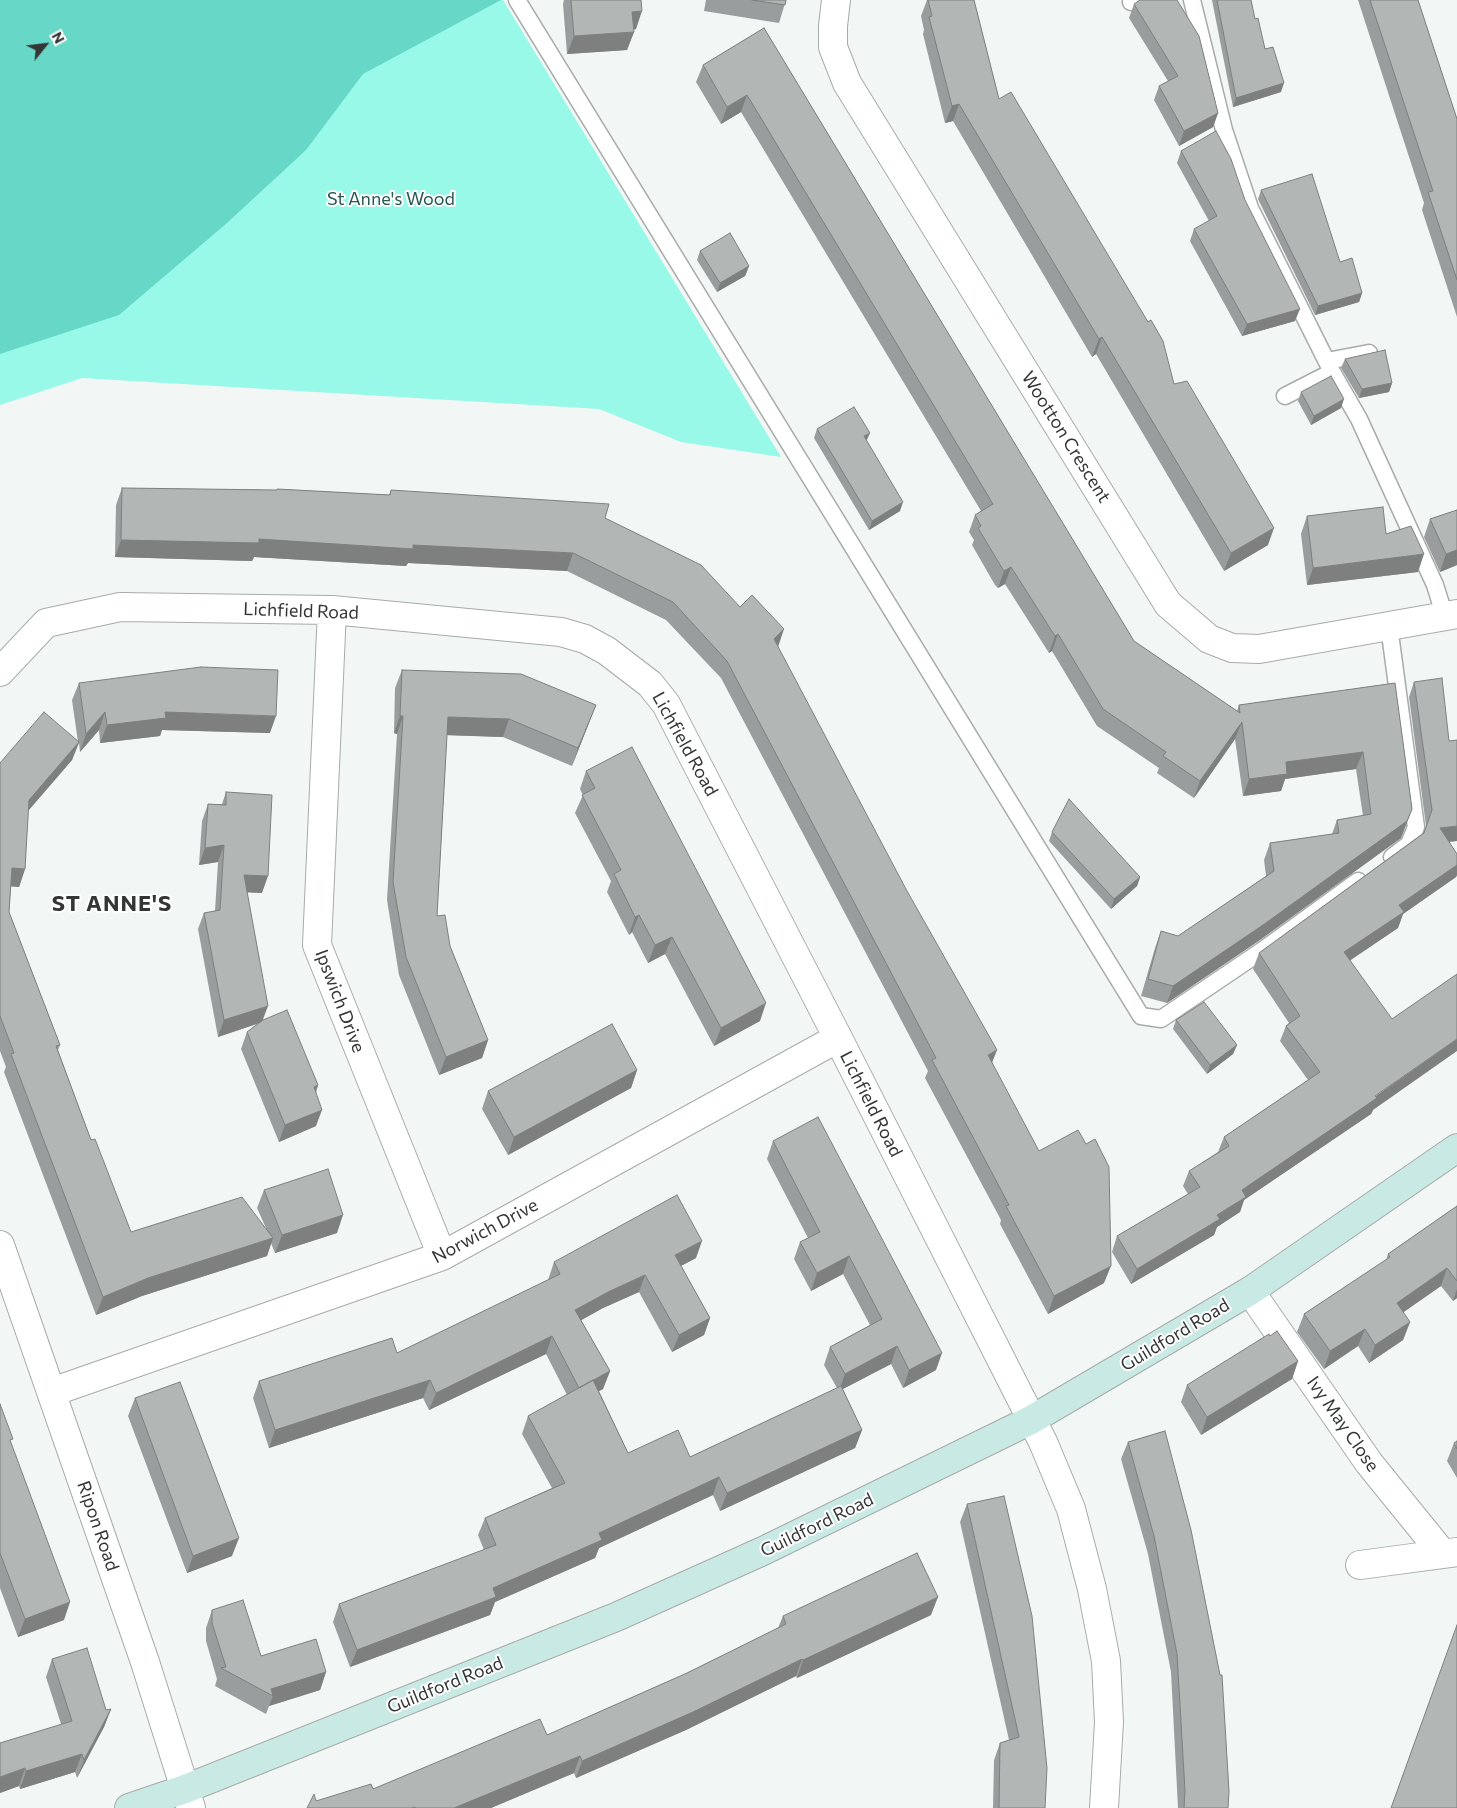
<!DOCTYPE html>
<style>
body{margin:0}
#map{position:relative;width:1457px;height:1808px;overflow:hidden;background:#f2f7f6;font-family:Commissioner,sans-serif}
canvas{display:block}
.north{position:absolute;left:20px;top:20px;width:50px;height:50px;-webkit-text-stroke:4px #fff;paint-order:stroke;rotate:61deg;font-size:14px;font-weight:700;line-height:20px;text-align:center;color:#343635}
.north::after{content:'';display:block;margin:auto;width:18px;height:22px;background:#343635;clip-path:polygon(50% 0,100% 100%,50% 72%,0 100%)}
</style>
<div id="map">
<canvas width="1457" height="1808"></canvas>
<div class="north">N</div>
</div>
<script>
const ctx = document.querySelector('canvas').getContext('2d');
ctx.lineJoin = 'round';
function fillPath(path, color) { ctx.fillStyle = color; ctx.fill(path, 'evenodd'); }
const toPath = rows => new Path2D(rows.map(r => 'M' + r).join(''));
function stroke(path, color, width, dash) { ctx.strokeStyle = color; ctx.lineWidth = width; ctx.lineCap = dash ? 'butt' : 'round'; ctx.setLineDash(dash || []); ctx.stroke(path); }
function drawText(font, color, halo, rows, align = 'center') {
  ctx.font = font + ' Commissioner,sans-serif'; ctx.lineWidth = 4; ctx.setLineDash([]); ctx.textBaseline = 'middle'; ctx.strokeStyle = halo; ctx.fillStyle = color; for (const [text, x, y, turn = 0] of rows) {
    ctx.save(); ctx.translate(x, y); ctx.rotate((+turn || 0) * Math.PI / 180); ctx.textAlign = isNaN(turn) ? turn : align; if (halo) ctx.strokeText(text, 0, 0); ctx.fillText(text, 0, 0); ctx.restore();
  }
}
const green = toPath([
 [0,0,503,0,781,457,681,442,599,409,82,378,0,405]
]);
const forest = toPath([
 [0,0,501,0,363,74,306,150,227,223,119,315,0,354]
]);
const lane = toPath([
 [517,0,1141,1016,1161,1019,1263,950,1358,881],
 [1192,0,1224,130,1250,208,1332,372,1359,419,1435,585,1445,617],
 [1131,2,1136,0],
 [1327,361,1369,353],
 [1285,396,1332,372],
 [1389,626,1416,827,1409,844,1392,857]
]);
const street = toPath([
 [836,0,833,26,833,47,847,83,1168,604,1209,639,1232,648,1259,649,1457,614],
 [332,610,317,945,442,1256],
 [0,672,46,623,120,607,332,610,561,632,585,639,607,651,650,684,666,704,838,1038,1043,1442,1071,1509,1092,1589,1106,1661,1109,1722,1104,1808],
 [0,1245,145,1662,191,1808],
 [1250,1291,1369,1463,1442,1553],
 [52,1392,442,1256,838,1038],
 [1360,1565,1457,1552]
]);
const secondary = toPath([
 [129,1808,185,1789,616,1617,763,1551,1031,1420,1250,1291,1457,1148]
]);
const wall = toPath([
 [564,0,641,0,636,29,633,30,634,32,627,50,567,54,563,4],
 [706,0,786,0,779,23,704,11],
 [927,0,974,0,999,99,1174,384,1268,545,1224,571,1096,354,1092,357,953,121,945,123,923,34,924,30,921,16],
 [1212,0,1251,0,1255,19,1281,92,1233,107],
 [1358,0,1418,0,1457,119,1457,317,1422,210,1424,203],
 [1134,4,1218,113,1213,127,1179,146,1154,100,1159,86,1168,81,1129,18],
 [764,28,1134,641,1237,711,1239,705,1395,683,1412,809,1401,838,1257,942,1167,1003,1141,996,1155,948,1161,931,1178,936,1266,876,1264,860,1270,843,1332,834,1337,820,1363,816,1356,769,1285,779,1281,791,1243,796,1235,739,1194,798,1157,773,1159,768,1097,726,1052,651,1049,653,1005,584,998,588,995,585,972,545,974,540,969,532,975,515,981,511,741,112,721,124,696,82,703,65],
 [1181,151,1245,200,1295,321,1242,336,1190,241,1194,229,1209,221,1177,163],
 [1261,190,1362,293,1359,302,1315,315,1258,199],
 [700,251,749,266,745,276,717,292,697,260],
 [1345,359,1392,383,1389,392,1359,398,1341,368],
 [1301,392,1341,408,1311,425,1298,401],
 [817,429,867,441,900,511,869,530,814,438],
 [122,488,277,490,277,489,389,495,391,490,605,518,778,647,992,1063,1104,1283,1048,1314,1000,1224,1001,1220,925,1078,928,1071,721,678,666,620,567,571,408,563,406,566,254,557,252,561,115,557,116,505],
 [1457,510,1457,565,1440,572,1424,537,1430,519],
 [1307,516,1386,534,1418,572,1307,585,1301,534],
 [402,670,596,705,572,766,503,737,447,735,437,916,450,946,488,1040,482,1058,439,1075,399,975,387,900,397,734,394,733,395,688],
 [1414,682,1449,842,1457,854,1457,875,1456,877,1403,914,1398,928,1350,960,1373,1110,1371,1114,1244,1200,1240,1212,1217,1227,1214,1235,1131,1284,1112,1252,1117,1236,1188,1194,1183,1186,1189,1171,1218,1152,1224,1137,1308,1080,1280,1041,1286,1026,1289,1023,1253,969,1259,953,1423,833,1426,826,1409,697],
 [79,683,270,733,162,730,160,736,100,743,99,730,80,752,79,743,72,760,28,811,25,869,19,887,11,886,9,912,60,1045,58,1050,91,1140,131,1232,266,1228,257,1208,264,1190,337,1233,275,1253,271,1243,267,1256,142,1296,96,1315,4,1072,6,1067,0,1051,0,763,78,742,72,700],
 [586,771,760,1021,714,1046,665,954,648,963,632,932,629,935,607,892,611,881,575,813,583,795,580,789],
 [226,792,262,893,247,892,263,1020,318,1085,316,1093,316,1126,279,1142,241,1049,247,1032,257,1024,218,1037,198,929,204,913,215,911,218,862,199,865,202,821,208,804,222,804],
 [1052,832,1140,877,1137,886,1111,909,1049,841],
 [1176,1020,1237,1045,1233,1054,1207,1074,1173,1029],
 [637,1070,631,1088,508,1155,482,1109,488,1091],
 [773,1141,936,1370,903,1388,891,1364,843,1389,862,1430,855,1448,720,1511,713,1495,599,1548,595,1558,495,1602,490,1615,350,1667,333,1622,339,1604,484,1550,478,1535,485,1518,552,1488,522,1434,528,1416,567,1395,546,1354,429,1410,423,1398,269,1448,253,1398,259,1381,397,1353,548,1280,554,1262,696,1258,681,1266,710,1318,704,1335,672,1352,639,1292,603,1308,581,1320,610,1371,603,1389,599,1391,628,1453,690,1457,837,1388,824,1365,830,1347,870,1325,843,1274,811,1291,794,1259,800,1242,808,1238,767,1159],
 [1457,1206,1457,1298,1453,1301,1441,1286,1403,1312,1410,1322,1403,1340,1369,1363,1358,1346,1324,1369,1297,1332,1304,1314,1386,1260,1388,1254],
 [1298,1361,1292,1379,1201,1435,1181,1402,1187,1385],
 [135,1398,232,1556,187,1573,128,1416],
 [0,1404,11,1444,64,1620,18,1637,0,1588],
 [1165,1431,1228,1808,1178,1808,1171,1672,1148,1554,1121,1459,1128,1442],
 [1457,1441,1457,1478,1447,1461,1454,1443],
 [967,1504,1045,1808,993,1808,994,1760,1000,1743,1009,1740,960,1522],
 [212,1610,261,1656,326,1672,320,1690,269,1706,266,1714,215,1686,217,1679,206,1641,206,1628],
 [931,1615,797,1678,796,1676,686,1730,576,1778,574,1773,491,1808,307,1808,316,1801,373,1789,547,1735,687,1673,778,1628,783,1616],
 [52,1659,106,1710,111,1709,104,1727,77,1778,75,1772,20,1789,19,1786,0,1793,61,1724,46,1677]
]);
const shadedWall = toPath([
 [642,11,636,29,626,30,632,12],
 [634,32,627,50,567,54,574,36],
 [1284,83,1281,92,1233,107,1236,98],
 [747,95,741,112,721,124,727,107],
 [959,104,953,121,945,123,952,106],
 [1218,113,1213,127,1179,146,1184,131],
 [749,266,745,276,717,292,720,283],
 [1362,293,1359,302,1315,315,1318,306],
 [1300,309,1295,321,1242,336,1247,324],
 [1102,337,1096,354,1092,357,1099,339],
 [1392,383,1389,392,1359,398,1362,389],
 [1344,399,1341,408,1311,425,1314,416],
 [870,433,866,442,864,436],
 [903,502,900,511,869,530,872,521],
 [1274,528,1268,545,1224,571,1231,553],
 [259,539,413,545,573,553,567,571,408,563,406,566,254,557,252,561,115,557,121,540],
 [1457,550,1457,565,1440,572,1446,554],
 [1424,554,1418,572,1307,585,1313,568],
 [1011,567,1005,584,998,588,1004,571],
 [784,629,778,647,774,639],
 [1058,634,1052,651,1049,653,1055,636],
 [596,705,589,723,572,766,578,748],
 [105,712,99,730,80,752,86,734],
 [165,712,276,716,270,733,162,730,160,736,100,743,107,725],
 [400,716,403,716,397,734,394,733],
 [448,717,509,719,503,737,442,735],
 [1242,722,1235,739,1194,798,1200,781],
 [79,742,72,760,22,818,29,800],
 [1363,752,1356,769,1285,779,1281,791,1243,796,1249,779,1286,762],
 [1412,809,1401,838,1257,942,1167,1003,1173,986],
 [1457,826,1457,841,1434,844,1440,828],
 [224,845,218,862,199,865,205,848],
 [1457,865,1457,875,1456,877,1403,914,1398,928,1339,968,1344,952,1399,905],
 [12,868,25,869,19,887,5,886],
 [244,875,268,876,262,893,238,892],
 [1140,877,1137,886,1111,909,1114,899],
 [639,915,632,932,629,935,635,917],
 [672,937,665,954,648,963,655,945],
 [766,1003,760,1021,714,1046,721,1028],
 [268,1006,262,1022,218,1037,224,1020],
 [1457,1039,1457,1051,1373,1110,1371,1114,1244,1200,1240,1212,1217,1227,1214,1235,1131,1284,1137,1269,1217,1215,1242,1190],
 [488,1040,482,1058,439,1075,446,1057],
 [1237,1045,1233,1054,1207,1074,1210,1065],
 [997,1050,990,1068,988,1055],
 [637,1070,631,1088,508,1155,514,1137],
 [318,1085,312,1101,314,1087],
 [322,1110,316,1126,279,1142,285,1125],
 [343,1215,337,1233,275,1253,282,1235],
 [273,1238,267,1256,142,1296,96,1315,103,1297,148,1278],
 [702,1241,696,1258,669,1272,675,1255],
 [849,1256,843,1274,811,1291,817,1273],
 [1111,1266,1104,1283,1048,1314,1054,1296],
 [1447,1268,1441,1286,1391,1321,1397,1303],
 [645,1275,639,1292,603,1308,569,1327,575,1310,610,1291],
 [1457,1289,1457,1298,1453,1301],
 [710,1318,704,1335,672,1352,679,1335],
 [1410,1322,1403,1340,1369,1363,1375,1345],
 [1365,1329,1358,1346,1324,1369,1330,1351],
 [552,1336,546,1354,429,1410,436,1393],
 [897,1346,891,1364,839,1391,845,1374],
 [942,1353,936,1370,903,1388,909,1370],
 [1298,1361,1292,1379,1201,1435,1207,1417],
 [610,1371,603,1389,572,1406,579,1388],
 [430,1380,423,1398,269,1448,275,1430],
 [862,1430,855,1448,720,1511,727,1493],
 [719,1477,713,1495,599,1548,595,1558,495,1602,490,1615,350,1667,357,1650,599,1533],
 [239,1538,232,1556,187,1573,193,1556],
 [938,1597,931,1615,797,1678,803,1660],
 [70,1602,64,1620,18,1637,25,1619],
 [802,1659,796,1676,686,1730,576,1778,582,1761],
 [326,1672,320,1690,269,1706,273,1696,271,1689],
 [111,1709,104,1727,77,1778,84,1760],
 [82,1754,75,1772,20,1789,26,1771],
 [580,1756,574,1773,491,1808,454,1808],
 [25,1768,19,1786,0,1793,0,1777]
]);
const building = toPath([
 [571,0,641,0,642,11,632,12,634,32,574,36,571,0],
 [752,0,786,0,785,5,752,0],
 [928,0,974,0,999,99,1011,92,1148,322,1151,320,1163,341,1174,384,1187,381,1274,528,1231,553,1102,337,1099,339,959,104,952,106,929,17,932,16,928,0],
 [1140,0,1177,0,1199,36,1218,113,1184,131,1159,86,1178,76,1134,4,1140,0],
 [1217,0,1251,0,1255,19,1258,18,1265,49,1273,47,1284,83,1236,98,1217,0],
 [1370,0,1418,0,1457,119,1457,280,1428,192,1433,191,1370,0],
 [764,28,1134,641,1240,713,1239,705,1395,683,1412,809,1407,821,1263,925,1173,986,1148,979,1161,931,1178,936,1274,871,1270,843,1339,833,1337,820,1371,814,1363,752,1286,762,1287,774,1249,779,1242,722,1200,781,1163,756,1166,752,1103,709,1058,634,1055,636,1011,567,1004,571,1002,568,978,528,981,526,975,515,993,504,747,95,727,107,703,65,764,28],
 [1216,131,1231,159,1245,200,1300,309,1247,324,1194,229,1217,216,1181,151,1216,131],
 [1312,174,1340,262,1352,258,1362,293,1318,306,1261,190,1312,174],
 [730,233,749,266,720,283,700,251,730,233],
 [1385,350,1392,383,1362,389,1345,359,1385,350],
 [1331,376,1344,399,1314,416,1301,392,1331,376],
 [854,407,870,433,864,436,903,502,872,521,817,429,854,407],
 [122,488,277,490,277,489,390,495,391,490,609,504,605,518,701,565,740,607,752,595,784,629,774,639,907,891,997,1050,988,1055,1039,1151,1078,1130,1086,1144,1095,1139,1109,1167,1111,1266,1054,1296,1006,1206,1009,1205,932,1060,936,1058,727,661,673,602,573,553,413,545,413,549,259,539,259,543,121,540,122,488],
 [1383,507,1386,534,1411,526,1424,554,1313,568,1307,516,1383,507],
 [1457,510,1457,550,1446,554,1430,519,1457,510],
 [201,667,278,670,276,716,165,712,166,718,107,725,105,712,86,734,79,683,201,667],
 [402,670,521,674,596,705,578,748,509,719,448,717,437,916,445,915,450,946,488,1040,446,1057,406,957,393,882,403,716,400,716,402,670],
 [1442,678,1449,741,1457,740,1457,826,1440,828,1457,854,1457,865,1399,905,1404,912,1344,952,1392,1019,1457,974,1457,1039,1375,1096,1377,1098,1242,1190,1246,1197,1217,1215,1220,1219,1137,1269,1117,1236,1200,1187,1189,1171,1229,1146,1224,1137,1320,1072,1286,1026,1300,1016,1259,953,1424,833,1432,810,1414,682,1442,678],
 [44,712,79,742,29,800,25,869,12,868,9,912,60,1045,56,1046,91,1140,95,1139,131,1232,242,1197,273,1238,148,1278,103,1297,11,1054,14,1053,0,1016,0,763,44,712],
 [632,747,766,1003,721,1028,672,937,655,945,639,915,635,917,614,874,621,870,582,795,595,788,586,771,632,747],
 [226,792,272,795,268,876,244,875,268,1006,224,1020,204,913,220,910,224,845,205,848,208,804,226,805,226,792],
 [1069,799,1140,877,1114,899,1052,832,1069,799],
 [1204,1002,1237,1045,1210,1065,1176,1020,1204,1002],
 [287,1010,318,1085,314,1087,322,1110,285,1125,247,1032,263,1020,287,1010],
 [612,1024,637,1070,514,1137,488,1091,612,1024],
 [818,1117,942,1353,909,1370,897,1346,845,1374,830,1347,882,1319,849,1256,817,1273,800,1242,820,1232,773,1141,818,1117],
 [328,1169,343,1215,282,1235,264,1190,328,1169],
 [677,1195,702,1241,675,1255,710,1318,679,1335,645,1275,610,1291,575,1310,610,1371,579,1388,552,1336,436,1393,430,1380,275,1430,259,1381,392,1338,397,1353,560,1274,554,1262,677,1195],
 [1457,1206,1457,1281,1447,1268,1397,1303,1410,1322,1375,1345,1365,1329,1330,1351,1304,1314,1390,1257,1388,1254,1457,1206],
 [1277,1331,1298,1361,1207,1417,1187,1385,1269,1334,1270,1336,1277,1331],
 [593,1380,628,1453,678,1430,690,1457,841,1386,862,1430,727,1493,719,1477,599,1533,602,1540,493,1588,496,1597,357,1650,339,1604,496,1545,485,1518,565,1483,528,1416,593,1380],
 [180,1382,239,1538,193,1556,135,1398,180,1382],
 [0,1404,13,1439,10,1440,70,1602,25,1619,0,1553,0,1404],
 [1165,1431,1191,1530,1220,1675,1222,1675,1229,1791,1228,1808,1184,1808,1185,1791,1177,1654,1154,1536,1128,1442,1165,1431],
 [1457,1441,1457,1449,1454,1443,1457,1441],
 [1004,1496,1032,1616,1047,1768,1045,1808,999,1808,1000,1743,1019,1737,967,1504,1004,1496],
 [917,1553,938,1597,803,1660,802,1659,693,1712,582,1761,580,1756,454,1808,416,1808,415,1807,411,1808,307,1808,314,1794,316,1801,371,1784,373,1789,540,1719,547,1735,687,1673,786,1624,783,1616,917,1553],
 [243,1600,261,1656,316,1639,326,1672,271,1689,273,1696,221,1668,226,1667,212,1623,212,1610,243,1600],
 [1457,1625,1457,1808,1391,1808,1457,1625],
 [87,1648,106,1710,111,1709,84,1760,82,1754,26,1771,25,1768,0,1777,0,1743,72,1721,52,1659,87,1648]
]);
const parkNames = [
 ["St Anne's Wood",391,199]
];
const streetNames = [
 ["Wootton Crescent",1066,437,58],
 ["Lichfield Road",301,611,2],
 ["Lichfield Road",685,744,61],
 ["Ipswich Drive",340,1001,69],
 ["Lichfield Road",871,1104,63],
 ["Norwich Drive",485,1231,-28],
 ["Guildford Road",1175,1335,-31],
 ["Ivy May Close",1343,1424,55],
 ["Guildford Road",817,1525,-26],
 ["Ripon Road",98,1526,71],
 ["Guildford Road",445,1685,-22]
];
const districtNames = [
 ["ST ANNE'S",112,904]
];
fillPath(green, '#98f9e8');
fillPath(forest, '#67d8c7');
stroke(lane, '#a7abaa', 19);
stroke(street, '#a7abaa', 30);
stroke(secondary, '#a7abaa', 30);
stroke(lane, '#fff', 16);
stroke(street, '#fff', 28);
stroke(secondary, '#c9e9e4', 28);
fillPath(wall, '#999d9d');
fillPath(shadedWall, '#7d807f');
fillPath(building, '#b2b7b6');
stroke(building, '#7d807f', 1);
drawText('18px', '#285952', '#fff', parkNames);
drawText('18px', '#343635', '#fff', streetNames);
ctx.letterSpacing = '1px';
drawText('bold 22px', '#343635', '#fff', districtNames);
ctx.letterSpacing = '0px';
</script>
